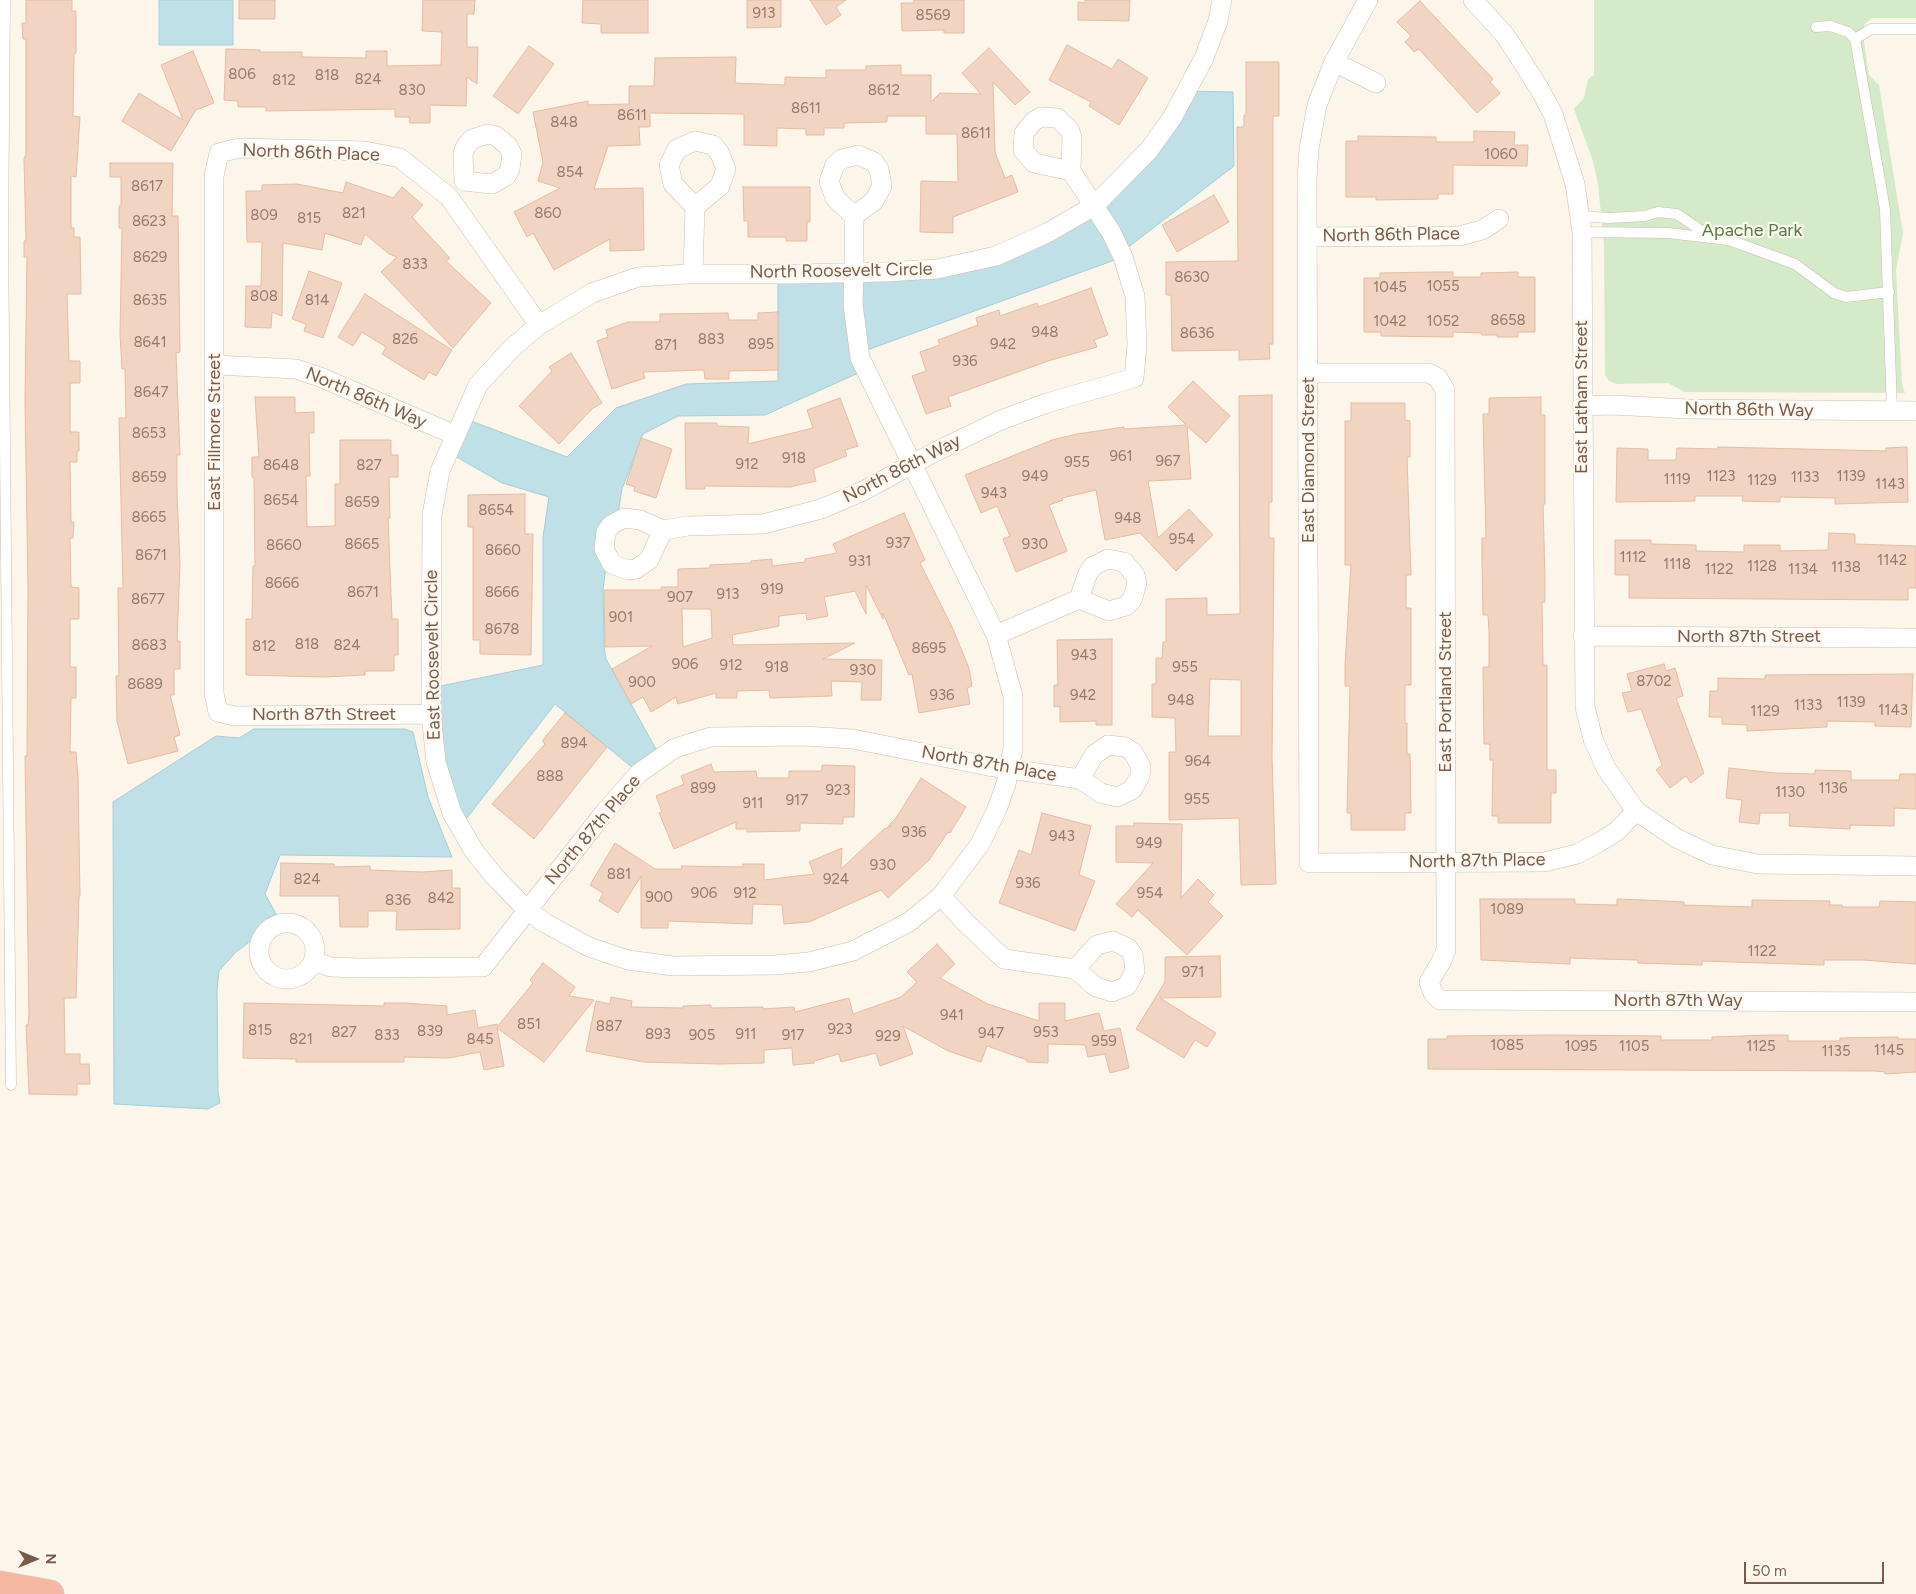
<!DOCTYPE html>
<style>
body{margin:0}
#map{position:relative;width:1916px;height:1594px;overflow:hidden;background:#fcf5ea;font-family:Figtree,sans-serif}
canvas{display:block}
.north{position:absolute;left:10px;top:1534px;width:50px;height:50px;-webkit-text-stroke:4px #fff9f0;paint-order:stroke;rotate:90deg;font-size:14px;font-weight:700;line-height:20px;text-align:center;color:#775c4d}
.north::after{content:'';display:block;margin:auto;width:18px;height:22px;background:#775c4d;clip-path:polygon(50% 0,100% 100%,50% 72%,0 100%)}
.scale{position:absolute;left:1744px;top:1562px;width:140px;height:22px;box-sizing:border-box;border:2px solid #775c4d;border-top:0;padding-left:6px;font-size:15px;line-height:18px;white-space:nowrap;color:#775c4d;-webkit-text-stroke:4px #fff9f0;paint-order:stroke}
</style>
<div id="map">
<canvas width="1916" height="1594"></canvas>
<div class="north">N</div>
<div class="scale">50 m</div>
</div>
<script>
const ctx = document.querySelector('canvas').getContext('2d');
ctx.lineJoin = 'round';
function fillPath(path, color) { ctx.fillStyle = color; ctx.fill(path, 'evenodd'); }
const toPath = rows => new Path2D(rows.map(r => 'M' + r).join(''));
function stroke(path, color, width, dash) { ctx.strokeStyle = color; ctx.lineWidth = width; ctx.lineCap = dash ? 'butt' : 'round'; ctx.setLineDash(dash || []); ctx.stroke(path); }
function drawText(font, color, halo, rows, align = 'center') {
  ctx.font = font + ' Figtree,sans-serif'; ctx.lineWidth = 4.5; ctx.setLineDash([]); ctx.textBaseline = 'middle'; ctx.strokeStyle = halo; ctx.fillStyle = color; for (const [text, x, y, turn = 0] of rows) {
    ctx.save(); ctx.translate(x, y); ctx.rotate((+turn || 0) * Math.PI / 180); ctx.textAlign = isNaN(turn) ? turn : align; if (halo) ctx.strokeText(text, 0, 0); ctx.fillText(text, 0, 0); ctx.restore();
  }
}
const green = toPath([
 [1594,0,1916,0,1916,18,1872,18,1864,25,1864,42,1869,75,1879,85,1903,233,1896,270,1902,384,1905,393,1685,392,1668,383,1617,384,1609,381,1605,375,1604,244,1598,184,1593,161,1574,109,1584,98,1588,79,1594,75]
]);
const water = toPath([
 [159,0,233,0,233,45,159,45,159,0],
 [1186,91,1233,92,1234,166,1122,252,1123,257,859,353,865,370,765,415,678,416,643,434,622,489,617,520,607,558,603,590,604,647,606,659,661,758,639,773,555,704,460,827,452,813,431,688,543,665,543,537,549,497,502,483,448,452,463,418,567,457,616,408,686,384,778,381,778,274,968,263,1094,206,1186,91],
 [254,729,405,729,413,732,428,797,452,857,280,855,265,894,276,914,262,922,252,940,236,952,219,971,217,989,218,1092,220,1103,208,1109,114,1104,113,802,216,736,239,738,254,729]
]);
const building = toPath([
 [26,0,72,0,72,11,76,11,76,53,74,53,73,116,80,117,76,177,71,176,71,228,74,228,74,237,80,237,81,294,67,294,69,361,80,361,80,383,70,383,70,432,79,432,79,451,77,451,77,462,70,462,71,522,74,522,73,538,70,538,71,587,79,588,79,619,70,619,70,667,76,667,76,698,71,698,70,752,76,752,78,778,80,896,79,896,76,998,64,998,65,1054,80,1054,80,1064,89,1064,90,1084,77,1084,77,1095,29,1094,26,1025,28,1025,29,1014,25,756,27,756,28,587,25,399,27,257,24,257,24,241,26,241,24,159,26,154,26,39,23,39,22,23,26,23,26,0],
 [239,0,275,0,275,19,239,19,239,0],
 [423,0,475,0,474,14,467,14,467,47,478,47,477,84,467,77,466,106,430,105,430,123,410,123,409,117,395,117,395,109,266,111,266,107,238,107,238,101,224,100,226,49,260,50,260,52,302,52,302,57,366,58,366,51,387,51,387,66,441,65,442,32,422,31,423,0],
 [583,0,648,0,648,33,601,33,601,24,582,23,583,0],
 [747,0,781,0,781,27,747,28,747,0],
 [810,0,846,0,836,7,841,15,826,25,810,0],
 [914,0,964,0,964,33,944,33,944,30,902,31,901,3,914,3,914,0],
 [1085,0,1130,0,1129,21,1078,20,1078,2,1085,3,1085,0],
 [1420,1,1493,79,1490,82,1500,93,1477,113,1419,49,1414,52,1405,42,1411,36,1397,22,1420,1],
 [1067,45,1112,69,1118,59,1148,78,1119,125,1089,106,1091,102,1049,80,1067,45],
 [529,46,554,64,518,114,493,96,529,46],
 [989,48,1030,92,1015,105,993,82,995,152,1005,178,1012,175,1018,192,953,217,953,233,920,232,921,181,958,182,957,134,926,134,926,116,887,116,887,122,844,123,844,128,824,128,824,135,806,135,806,129,777,128,777,146,744,145,744,114,650,113,650,127,639,127,640,145,608,146,594,189,643,188,644,250,610,251,610,239,554,270,533,233,527,237,514,212,560,188,538,181,543,162,533,112,588,101,588,105,629,104,629,86,654,86,655,58,736,57,735,83,785,85,785,77,826,78,826,70,866,70,866,66,901,65,901,75,931,75,931,102,940,93,981,94,962,73,989,48],
 [193,51,214,103,196,110,171,151,122,121,139,93,183,120,161,65,193,51],
 [1246,62,1279,62,1279,116,1273,116,1273,344,1269,344,1270,359,1239,360,1239,350,1172,351,1171,295,1166,295,1166,262,1238,261,1237,127,1244,127,1244,115,1246,115,1246,62],
 [1474,131,1515,132,1514,145,1528,145,1527,166,1453,165,1453,194,1438,194,1438,199,1376,200,1376,197,1346,197,1346,141,1358,141,1358,136,1436,137,1436,142,1474,142,1474,131],
 [110,163,173,163,172,216,178,216,180,352,176,353,180,455,177,455,177,494,180,565,177,641,180,641,180,669,174,669,174,695,170,695,180,735,174,737,178,751,128,764,117,721,116,676,119,676,118,588,123,588,119,418,126,418,125,369,122,369,120,334,122,228,119,228,119,206,121,206,121,177,110,177,110,163],
 [346,182,393,198,402,187,423,205,412,217,450,258,446,261,491,303,453,348,381,272,397,257,389,254,365,234,361,245,325,233,322,250,283,243,282,316,272,312,271,328,245,327,246,286,261,286,262,242,247,242,246,191,262,191,262,185,297,184,343,193,346,182],
 [743,187,810,187,810,222,807,222,807,241,786,241,786,237,748,237,748,221,744,221,743,187],
 [1214,195,1229,222,1177,252,1162,225,1214,195],
 [309,271,342,283,323,338,304,331,306,324,292,319,309,271],
 [1434,272,1453,272,1453,277,1481,277,1481,273,1518,272,1518,277,1535,277,1535,332,1518,332,1518,337,1497,337,1497,335,1482,335,1482,333,1453,332,1453,337,1381,336,1381,332,1364,332,1364,278,1380,278,1380,273,1434,272],
 [1091,288,1108,335,1094,340,1097,347,1048,361,948,397,951,406,926,414,912,376,926,371,920,352,940,345,938,340,978,325,976,318,999,310,1000,316,1037,303,1038,307,1091,288],
 [365,294,452,350,436,376,429,372,424,380,382,354,386,347,362,332,353,346,338,337,365,294],
 [778,312,778,370,729,371,729,379,705,379,704,370,643,372,645,378,612,389,597,341,608,337,606,330,628,322,660,322,660,314,728,313,729,320,758,320,758,313,778,312],
 [571,353,602,403,592,409,559,444,519,406,552,371,549,367,571,353],
 [1193,381,1230,416,1206,443,1187,426,1191,479,1148,481,1158,538,1189,509,1213,535,1176,571,1140,533,1105,540,1096,490,1062,498,1063,500,1049,505,1067,551,1016,572,1003,539,1010,536,997,506,981,513,965,475,1052,440,1077,434,1124,427,1124,429,1186,425,1168,407,1193,381],
 [1272,395,1272,502,1269,502,1269,538,1274,538,1272,758,1276,884,1241,885,1239,818,1169,820,1169,752,1176,752,1175,718,1152,717,1152,684,1156,684,1156,658,1162,658,1163,642,1166,642,1166,599,1207,598,1207,615,1240,614,1239,396,1272,395],
 [1210,679,1241,680,1241,736,1208,736,1210,679],
 [255,397,295,397,295,413,314,412,314,433,309,433,310,476,306,476,307,527,335,526,335,484,340,484,340,440,391,440,391,455,398,455,398,477,389,477,390,518,388,518,392,619,398,619,398,655,394,655,394,671,365,671,365,675,323,677,246,675,246,619,252,619,253,566,255,566,254,477,252,477,252,457,259,457,255,397],
 [1541,397,1541,415,1545,415,1545,504,1543,504,1545,578,1545,602,1542,602,1543,665,1547,665,1547,770,1556,770,1556,793,1551,793,1551,823,1498,823,1498,816,1492,816,1493,760,1490,760,1490,744,1484,744,1483,667,1489,667,1489,632,1488,615,1483,615,1482,561,1482,538,1486,538,1483,414,1489,414,1489,398,1541,397],
 [840,398,858,446,845,450,847,456,813,469,816,481,790,487,705,486,705,489,686,489,685,423,717,423,717,426,749,427,748,444,813,428,807,410,840,398],
 [1351,403,1405,403,1405,420,1410,421,1410,457,1407,457,1411,575,1406,575,1406,608,1411,608,1411,685,1405,685,1405,723,1407,723,1407,754,1410,754,1411,813,1405,813,1405,830,1351,830,1351,813,1347,813,1350,686,1345,686,1345,666,1351,565,1345,565,1345,421,1351,421,1351,403],
 [641,438,672,449,656,498,634,491,635,487,626,484,641,438],
 [1718,447,1886,451,1886,448,1907,447,1908,502,1835,504,1835,498,1780,497,1780,502,1742,501,1743,496,1695,496,1695,501,1616,502,1617,448,1648,449,1648,460,1676,460,1677,448,1718,449,1718,447],
 [525,494,525,534,533,534,531,655,480,654,480,640,473,640,473,527,468,527,468,495,525,494],
 [904,513,925,560,920,563,952,627,969,668,972,686,967,688,970,704,919,713,912,674,909,675,883,613,883,619,866,585,866,614,855,591,824,597,828,616,807,620,806,613,779,616,779,626,732,635,733,645,855,643,823,659,882,660,881,700,861,700,862,682,831,681,832,696,770,698,769,690,737,691,737,698,716,698,716,693,678,704,676,697,651,712,643,697,631,704,612,669,652,646,605,647,604,590,661,590,661,587,678,587,678,569,710,568,710,565,751,563,751,561,772,559,772,566,805,562,805,559,837,553,833,544,904,513],
 [682,609,711,609,712,638,683,647,682,609],
 [1829,533,1855,534,1855,544,1916,546,1916,588,1908,588,1908,600,1629,598,1629,575,1615,575,1615,540,1651,540,1651,544,1696,545,1696,551,1744,552,1744,545,1780,545,1780,551,1828,550,1829,533],
 [1112,639,1112,725,1096,725,1096,721,1060,722,1060,706,1054,707,1054,685,1058,685,1057,640,1112,639],
 [1664,664,1666,671,1675,668,1683,696,1676,698,1704,773,1691,783,1686,776,1670,788,1656,770,1662,765,1641,709,1628,712,1622,693,1632,691,1627,674,1664,664],
 [1913,674,1911,727,1875,726,1875,722,1827,721,1827,727,1747,731,1747,725,1722,724,1722,717,1709,717,1710,691,1718,691,1718,678,1765,679,1765,675,1913,674],
 [565,713,607,747,534,839,492,804,545,744,542,741,565,713],
 [711,764,714,772,756,771,757,778,789,778,789,771,822,771,822,765,855,766,854,817,843,817,843,824,800,823,800,831,747,832,747,829,736,829,736,822,674,849,659,813,662,812,656,796,684,784,681,776,711,764],
 [1729,768,1775,773,1815,774,1815,770,1851,771,1851,780,1899,780,1900,774,1916,774,1916,809,1894,808,1894,826,1850,825,1850,829,1789,826,1790,813,1760,813,1759,824,1739,822,1742,800,1726,798,1729,768],
 [921,778,966,807,950,833,948,832,929,860,888,898,881,890,809,922,784,924,782,905,753,904,752,924,668,921,668,928,641,928,641,876,618,913,599,901,603,893,590,885,615,843,655,869,682,869,681,866,743,867,743,864,764,864,764,880,814,874,809,862,842,848,841,869,884,829,892,826,888,826,896,818,921,778],
 [1042,813,1091,826,1079,875,1095,881,1075,931,999,903,1019,850,1031,855,1042,813],
 [1134,823,1182,824,1181,898,1198,879,1214,895,1208,902,1223,916,1187,955,1138,910,1132,917,1116,904,1153,863,1116,862,1116,826,1134,826,1134,823],
 [281,863,334,864,334,867,370,866,370,870,422,872,452,870,452,888,460,888,460,929,396,930,397,911,368,911,368,927,340,927,339,896,280,896,281,863],
 [1480,899,1575,899,1575,904,1617,905,1617,899,1644,900,1684,902,1684,905,1752,907,1752,900,1830,901,1829,905,1842,905,1842,907,1879,907,1880,901,1916,902,1916,964,1863,960,1824,960,1824,965,1702,961,1702,965,1638,963,1638,960,1600,959,1570,958,1570,964,1481,960,1480,899],
 [937,944,955,964,940,978,988,1004,1039,1021,1039,1003,1065,1003,1065,1021,1099,1013,1104,1031,1120,1028,1129,1068,1110,1073,1105,1054,1088,1057,1085,1045,1048,1044,1048,1063,1027,1062,1027,1060,987,1046,981,1062,948,1051,903,1026,913,1054,880,1066,876,1053,841,1062,839,1054,814,1061,814,1063,793,1065,792,1048,764,1050,764,1063,720,1064,643,1062,586,1051,596,1001,610,1004,611,997,632,1001,631,1007,683,1008,683,1006,711,1005,711,1008,763,1007,763,1009,794,1007,795,1012,849,998,853,1014,901,997,917,982,907,972,937,944],
 [1220,956,1221,997,1160,998,1216,1033,1207,1047,1195,1040,1184,1058,1136,1029,1165,982,1165,957,1220,956],
 [543,963,575,987,569,996,594,1000,544,1062,497,1028,504,1066,484,1070,480,1052,449,1058,404,1057,404,1062,296,1062,296,1059,243,1058,244,1003,384,1006,384,1003,405,1003,447,1006,447,1015,475,1010,478,1028,497,1024,497,1027,533,983,530,980,543,963],
 [1554,1035,1661,1036,1661,1040,1712,1040,1712,1037,1770,1035,1788,1035,1788,1041,1840,1041,1840,1038,1898,1037,1898,1039,1916,1039,1916,1072,1885,1074,1885,1072,1875,1071,1428,1069,1428,1039,1447,1039,1447,1036,1554,1035]
]);
const service = toPath([
 [5,0,3,236,11,1085],
 [1816,27,1830,26,1848,32,1855,39,1885,209,1892,411],
 [1855,39,1871,29,1916,29],
 [1580,216,1609,218,1645,216,1658,212,1677,214,1709,236],
 [1582,232,1668,233,1729,240,1795,264,1834,293,1846,297,1889,292]
]);
const minor = toPath([
 [1368,0,1334,62,1317,105,1309,149,1307,179,1309,863,1544,862,1577,854,1598,843,1617,831,1636,811],
 [1473,0,1505,35,1539,88,1553,114,1575,184,1582,232,1585,707,1593,739,1606,768,1636,811,1676,838,1712,855,1758,864,1916,866],
 [1334,62,1376,83],
 [1041,117,1057,118,1069,129,1072,137,1071,171,1034,163,1023,150,1024,133,1034,121,1041,117],
 [488,134,496,136,508,146,512,154,510,169,506,176,492,184,464,181,463,153,466,146,472,139,488,134],
 [695,141,713,145,719,152,726,169,720,186,695,207,673,184,669,165,677,149,695,141],
 [858,155,874,162,879,169,882,186,874,201,854,216,835,198,829,181,835,165,842,159,858,155],
 [854,216,854,273,853,304,860,358,996,635,1013,696,1013,749,1006,784,997,809,980,844,941,896,909,922,853,951,809,962,775,965,673,966,628,960,589,947,545,923,527,910,494,876,474,851,452,813,436,762,431,714,432,515,440,471,478,385,512,348,539,325,592,293,638,277,688,274,797,274,835,273,854,273,878,272,885,272,937,269,996,256,1047,233,1094,206,1149,150,1172,118,1204,58,1218,21,1222,0],
 [1309,237,1459,236,1482,230,1499,219],
 [693,274,695,207],
 [216,365,296,369,320,377,455,435],
 [1309,373,1429,373,1438,378,1445,390,1446,950,1441,962,1429,982,1433,993,1440,1000,1916,1002],
 [1582,406,1613,405,1687,409,1916,411],
 [624,518,640,520,663,530,649,560,636,569,628,570,612,564,604,549,606,532,611,525,624,518],
 [663,530,688,526,763,524,821,509,863,491,935,452,1001,420,1047,403,1134,378,1137,345,1135,296,1123,257,1111,232,1071,171],
 [1108,559,1124,562,1135,575,1137,583,1132,600,1126,606,1109,611,1079,599,1088,573,1093,566,1108,559],
 [996,635,1079,599],
 [1583,636,1916,638],
 [431,714,234,716,218,712,214,693,214,176,219,153,239,148,365,151,400,158,449,197,539,325],
 [1108,745,1125,747,1133,752,1141,767,1140,776,1132,790,1117,797,1101,793,1080,779,1094,755,1108,745],
 [941,896,965,922,1004,959,1075,969],
 '259 951a28 28 0 1 1 56 0a28 28 0 1 1-56 0Z',
 [1113,941,1128,948,1133,955,1135,971,1127,986,1112,992,1096,987,1075,969,1097,945,1113,941],
 [313,961,331,967,359,968,483,967,604,813,639,773,675,748,711,737,804,736,853,739,988,766,1080,779]
]);
const motorway = toPath([
 [0,1585,50,1594]
]);
const numberNames = [
 ["913",764,14],
 ["8569",933,16],
 ["806",242,75],
 ["818",327,76],
 ["824",368,80],
 ["812",284,81],
 ["830",412,91],
 ["8612",884,91],
 ["8611",806,109],
 ["8611",632,116],
 ["848",564,123],
 ["8611",976,134],
 ["1060",1501,155],
 ["854",570,173],
 ["8617",147,187],
 ["821",354,214],
 ["860",548,214],
 ["809",264,216],
 ["815",309,219],
 ["8623",149,222],
 ["8629",150,258],
 ["833",415,265],
 ["8630",1192,278],
 ["1055",1443,287],
 ["1045",1390,288],
 ["808",264,297],
 ["8635",150,301],
 ["814",317,301],
 ["8658",1508,321],
 ["1042",1390,322],
 ["1052",1443,322],
 ["948",1045,333],
 ["8636",1197,334],
 ["826",405,340],
 ["883",711,340],
 ["8641",150,343],
 ["895",761,345],
 ["942",1003,345],
 ["871",666,346],
 ["936",965,362],
 ["8647",151,393],
 ["8653",149,434],
 ["961",1121,457],
 ["918",794,459],
 ["967",1168,462],
 ["955",1077,463],
 ["912",747,465],
 ["8648",281,466],
 ["827",369,466],
 ["949",1035,477],
 ["1123",1721,477],
 ["1139",1851,477],
 ["8659",149,478],
 ["1133",1805,478],
 ["1119",1677,480],
 ["1129",1762,481],
 ["1143",1890,485],
 ["943",994,494],
 ["8654",281,501],
 ["8659",362,503],
 ["8654",496,511],
 ["8665",149,518],
 ["948",1128,519],
 ["954",1182,540],
 ["937",898,544],
 ["8665",362,545],
 ["930",1035,545],
 ["8660",284,546],
 ["8660",503,551],
 ["8671",151,556],
 ["1112",1633,558],
 ["1142",1892,561],
 ["931",860,562],
 ["1118",1677,565],
 ["1128",1762,567],
 ["1138",1846,568],
 ["1122",1719,570],
 ["1134",1803,570],
 ["8666",282,584],
 ["919",772,590],
 ["8671",363,593],
 ["8666",502,593],
 ["913",728,595],
 ["907",680,598],
 ["8677",148,600],
 ["901",621,618],
 ["8678",502,630],
 ["818",307,645],
 ["8683",149,646],
 ["824",347,646],
 ["812",264,647],
 ["8695",929,649],
 ["943",1084,656],
 ["906",685,665],
 ["912",731,666],
 ["918",777,668],
 ["955",1185,668],
 ["930",863,671],
 ["8702",1654,682],
 ["900",642,683],
 ["8689",145,685],
 ["936",942,696],
 ["942",1083,696],
 ["948",1181,701],
 ["1139",1851,703],
 ["1133",1808,706],
 ["1143",1893,711],
 ["1129",1765,712],
 ["894",574,744],
 ["964",1198,762],
 ["888",550,777],
 ["899",703,789],
 ["1136",1833,789],
 ["923",838,791],
 ["1130",1790,793],
 ["955",1197,800],
 ["917",797,801],
 ["911",753,804],
 ["936",914,833],
 ["943",1062,837],
 ["949",1149,844],
 ["930",883,866],
 ["881",619,875],
 ["824",307,880],
 ["924",836,880],
 ["936",1028,884],
 ["906",704,894],
 ["912",745,894],
 ["954",1150,894],
 ["900",659,898],
 ["842",441,899],
 ["836",398,901],
 ["1089",1507,910],
 ["1122",1762,952],
 ["971",1193,973],
 ["941",952,1016],
 ["851",529,1025],
 ["887",609,1027],
 ["923",840,1030],
 ["815",260,1031],
 ["839",430,1032],
 ["827",344,1033],
 ["953",1046,1033],
 ["947",991,1034],
 ["893",658,1035],
 ["911",746,1035],
 ["833",387,1036],
 ["905",702,1036],
 ["917",793,1036],
 ["929",888,1037],
 ["821",301,1040],
 ["845",480,1040],
 ["959",1104,1042],
 ["1085",1507,1046],
 ["1095",1581,1047],
 ["1105",1634,1047],
 ["1125",1761,1047],
 ["1145",1889,1051],
 ["1135",1836,1052]
];
const streetNames = [
 ["North 86th Place",311,153,2],
 ["North 86th Place",1391,235,-1],
 ["North Roosevelt Circle",841,271,-1],
 ["East Latham Street",1582,397,-90],
 ["North 86th Way",366,398,23],
 ["North 86th Way",1749,410,1],
 ["East Fillmore Street",215,432,-90],
 ["East Diamond Street",1309,460,-90],
 ["North 86th Way",902,469,-27],
 ["North 87th Street",1749,637],
 ["East Roosevelt Circle",433,655,-91],
 ["East Portland Street",1446,692,-90],
 ["North 87th Street",324,715],
 ["North 87th Place",989,764,10],
 ["North 87th Place",593,830,-50],
 ["North 87th Place",1477,861,-1],
 ["North 87th Way",1678,1001]
];
const parkNames = [
 ["Apache Park",1752,231]
];
fillPath(green, '#d5eac8');
fillPath(water, '#bee0e6');
stroke(water, '#a4cfd8', 1);
fillPath(building, '#f1d5c2');
stroke(building, '#e4bca2', 1);
stroke(service, '#cfbdaf', 11);
stroke(minor, '#cfbdaf', 20);
stroke(motorway, '#d9d1cd', 29);
stroke(service, '#fff', 10);
stroke(minor, '#fff', 19);
stroke(motorway, '#f5b8a2', 28);
drawText('15px', '#967a6a', null, numberNames);
drawText('18px', '#775c4d', '#fff9f0', streetNames);
drawText('18px', '#547d44', '#fff9f0', parkNames);
</script>
